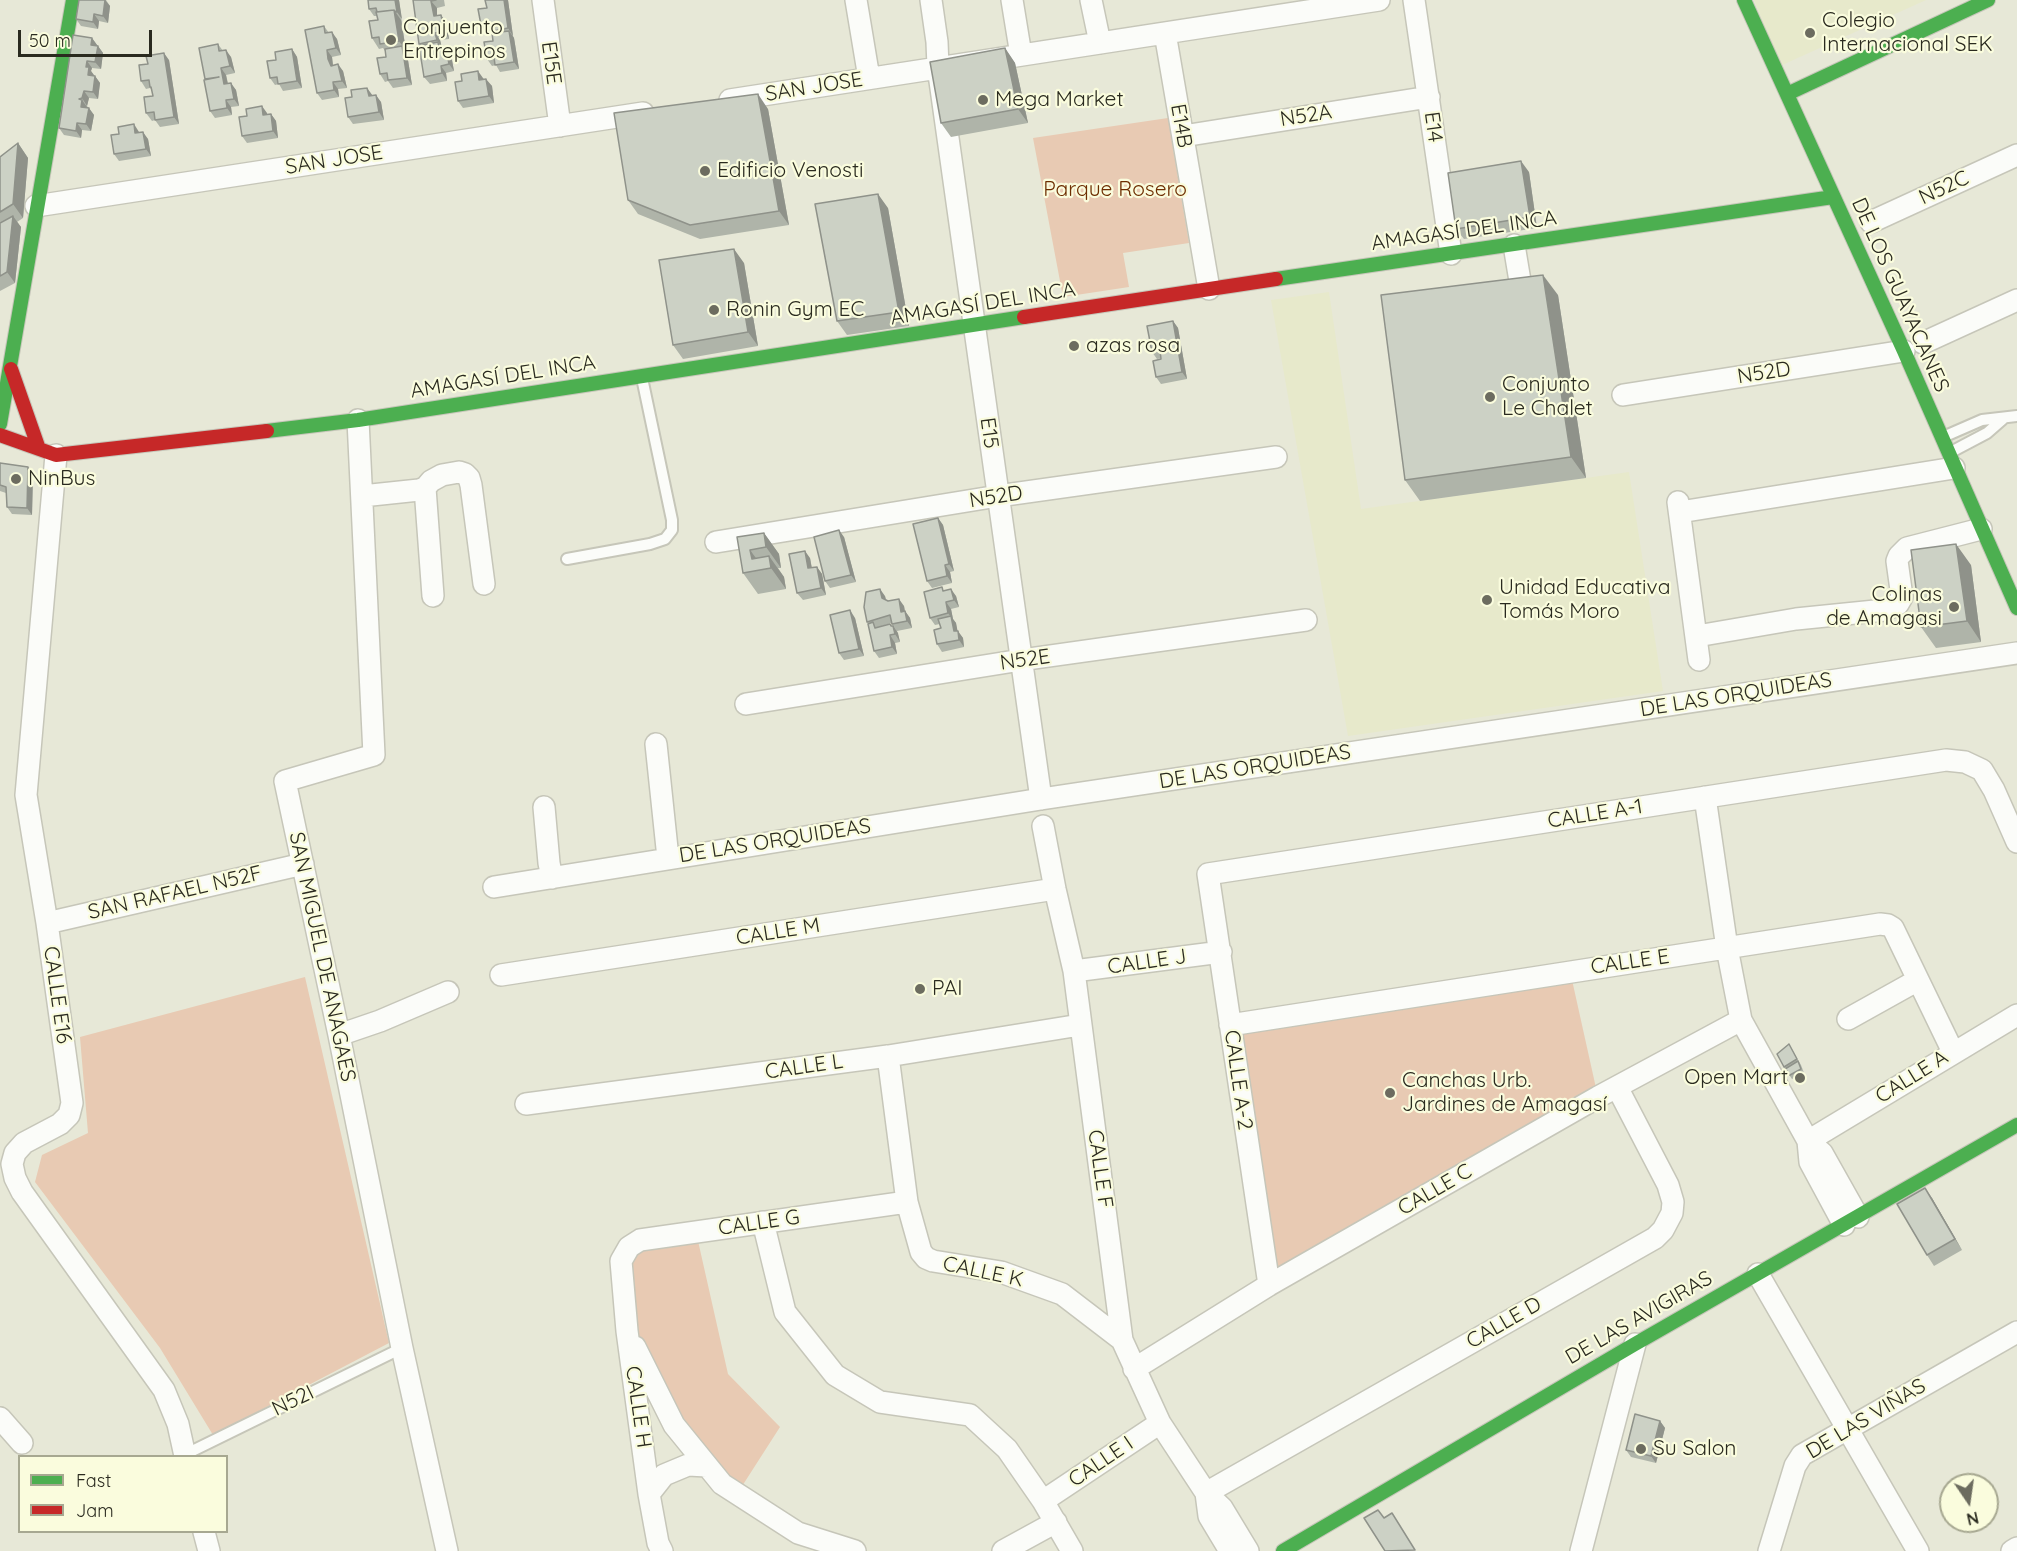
<!DOCTYPE html>
<meta charset="utf-8">
<style>
body{margin:0}
#map{position:relative;width:2017px;height:1551px;overflow:hidden;background:#e7e8d7;font-family:Quicksand,sans-serif}
canvas{display:block}
.legend{position:absolute;left:18px;top:1455px;width:210px;height:78px;box-sizing:border-box;background:#fafcdd;border:2px solid #a7a891;margin:0;padding:8px 10px;list-style:none;font-size:18px;color:#2a2a1f}
.legend li{display:flex;align-items:center;gap:12px;height:30px}
.legend b{width:30px;border:2px solid #a7a891}
.north{position:absolute;left:1939px;top:1473px;width:60px;height:60px;box-sizing:border-box;background:#fafcdd;border:2px solid #a7a891;border-radius:50%;rotate:167deg;font-size:16px;font-weight:700;line-height:24px;text-align:center;color:#2a2a1f}
.north::after{content:'';display:block;margin:auto;width:21px;height:27px;background:#6c6c5f;clip-path:polygon(50% 0,100% 100%,50% 72%,0 100%)}
.scale{position:absolute;left:18px;top:30px;width:134px;height:27px;box-sizing:border-box;border:3px solid #2a2a1f;border-top:0;padding-left:8px;font-size:18px;line-height:21px;white-space:nowrap;color:#2a2a1f;-webkit-text-stroke:4px #fafcdd;paint-order:stroke}
</style>
<div id="map">
<canvas width="2017" height="1551"></canvas>
<ul class="legend">
<li><b style="height:8px;background:#4caf50"></b>Fast</li>
<li><b style="height:8px;background:#c62828"></b>Jam</li>
</ul>
<div class="north">N</div>
<div class="scale">50 m</div>
</div>
<script>
const ctx = document.querySelector('canvas').getContext('2d');
ctx.lineJoin = 'round';
function fillPath(path, color) { ctx.fillStyle = color; ctx.fill(path, 'evenodd'); }
const toPath = rows => new Path2D(rows.map(r => 'M' + r).join(''));
function stroke(path, color, width, dash) { ctx.strokeStyle = color; ctx.lineWidth = width; ctx.lineCap = dash ? 'butt' : 'round'; ctx.setLineDash(dash || []); ctx.stroke(path); }
function drawText(font, color, halo, rows, align = 'center') {
  ctx.font = font + ' Quicksand,sans-serif'; ctx.lineWidth = 4.5; ctx.setLineDash([]); ctx.textBaseline = 'middle'; ctx.strokeStyle = halo; ctx.fillStyle = color; for (const [text, x, y, turn = 0] of rows) {
    ctx.save(); ctx.translate(x, y); ctx.rotate((+turn || 0) * Math.PI / 180); ctx.textAlign = isNaN(turn) ? turn : align; if (halo) ctx.strokeText(text, 0, 0); ctx.fillText(text, 0, 0); ctx.restore();
  }
}
const built = toPath([
 [1754,0,1926,0,1780,66],
 [1329,292,1361,509,1629,472,1663,691,1348,736,1271,300]
]);
const green = toPath([
 [1168,118,1189,243,1123,253,1129,287,1063,297,1033,138],
 [1570,971,1598,1097,1269,1285,1230,1025],
 [305,977,389,1343,213,1435,160,1348,35,1182,42,1155,88,1133,80,1037],
 [696,1232,728,1374,780,1427,737,1494,622,1331,613,1281,638,1242]
]);
const lane = toPath([
 [1943,437,1982,420,2017,416],
 [1951,452,1987,433,2003,419],
 [567,559,650,544,665,539,672,530,672,520,642,378],
 [184,1455,402,1348]
]);
const street = toPath([
 [543,0,560,126],
 [856,0,869,78],
 [931,0,937,42,938,67,1041,799],
 [1012,0,1021,55],
 [1091,0,1100,43],
 [1414,0,1451,254],
 [1165,33,1209,289],
 [730,100,1379,0],
 [1183,136,1429,97],
 [36,206,643,113],
 [1871,222,2017,155],
 [1514,245,1524,305],
 [1923,343,2017,300],
 [1623,395,1904,351],
 [358,420,374,755,285,781,339,1035,402,1348,447,1551],
 [56,455,26,795,47,923,72,1103,69,1115,60,1124,24,1143,15,1153,12,1164,15,1178,22,1192,164,1390,178,1424,185,1456],
 [425,488,433,596],
 [362,496,419,490,425,488,431,481,442,475,459,472,465,474,469,478,471,485,484,584],
 [1678,502,1699,660],
 [1680,512,1954,468],
 [716,542,998,496,1276,457],
 [1697,636,1796,619,1885,610,1898,604,1902,597,1897,561,1899,556,1907,548,1981,529],
 [746,704,1021,660,1306,620],
 [656,744,668,858],
 [1705,797,1727,948,1741,1020,1808,1141,1822,1153,1858,1217],
 [544,807,549,863,552,878],
 [1043,826,1055,889,1074,971,1122,1340,1160,1423,1206,1493,1222,1508,1248,1551],
 [494,887,1041,799,2017,653],
 [47,923,303,864],
 [1074,971,1221,952],
 [501,975,1055,889],
 [1848,1019,1918,980],
 [1230,1025,1880,924,1888,925,1893,928,1953,1052],
 [339,1035,380,1021,448,992],
 [888,1056,907,1202,921,1252,926,1258,933,1261,1001,1272,1062,1294,1122,1340],
 [526,1104,888,1056,1080,1025],
 [1808,1141,2017,1015],
 [1808,1141,1810,1162,1844,1225],
 [763,1222,785,1312,835,1375,880,1402,970,1415,1007,1449,1043,1501,1072,1551],
 [1758,1274,1918,1551],
 [1269,1285,1208,874,1946,760,1965,762,1982,770,1994,790,2017,842],
 [635,1347,674,1425,722,1484,798,1533,855,1551],
 [1134,1369,1269,1285,1598,1097,1741,1020],
 [0,1418,22,1443],
 [1206,1493,1655,1238,1663,1230,1672,1213,1673,1202,1668,1185,1617,1087],
 [1206,1493,1209,1516,1230,1551],
 [649,1494,664,1475,688,1465,707,1466],
 [1043,1501,1160,1423],
 [204,1532,209,1551],
 [662,1551,658,1543,649,1494,627,1331,621,1261,629,1247,640,1240,907,1202],
 [1003,1551,1056,1522],
 [1581,1551,1635,1344],
 [1769,1551,1795,1466,1802,1455,2017,1332],
 [2012,1551,2017,1548]
]);
const fast = toPath([
 [1744,0,1904,351,2017,608],
 [1787,94,1988,0],
 [1276,279,1833,197],
 [0,424,73,0],
 [267,431,358,420,1024,317],
 [1283,1551,1635,1344,2017,1125]
]);
const jam = toPath([
 [1024,317,1276,279],
 [11,369,39,449],
 [0,435,56,455,267,431]
]);
const wall = toPath([
 [79,0,106,0,110,6,108,23,99,21,98,29,81,26,76,19],
 [368,0,399,0,406,52,407,54,412,85,393,88,388,81,385,82,380,74,386,57,385,51,383,48,379,49,372,38,378,20,377,16,374,16,369,9],
 [413,0,444,0,445,6,437,8,437,15,446,22,449,39,440,40,442,48,451,55,454,71,446,73,447,81,430,84,424,77,420,45,419,44],
 [508,0,513,36,514,38,519,69,500,72,496,65,492,66,487,59,493,41,492,35,490,32,486,33,481,25,487,8],
 [324,26,329,33,337,39,341,55,332,57,333,65,343,71,347,88,338,89,339,97,322,100,317,93],
 [92,38,103,53,101,69,92,68,91,71,94,76,95,76,100,83,98,99,89,98,87,106,94,115,91,131,82,130,81,138,64,135,59,128],
 [218,44,223,51,231,57,235,73,226,75,228,83,236,90,239,106,231,107,232,115,215,118,210,111,205,79],
 [1005,48,1015,63,1028,123,951,137,941,123],
 [292,49,297,57,302,88,283,91,279,84,275,85,270,78,276,60],
 [169,60,179,124,160,127,155,120,152,121,146,113,153,96,152,90,150,88,146,89,141,81],
 [483,78,492,86,494,103,463,108,458,101,462,81],
 [367,88,373,96,381,102,384,120,353,124,348,117,352,97],
 [768,109,789,225,700,239,638,214,628,200],
 [267,113,267,114,271,114,276,121,278,138,247,143,242,136],
 [139,132,148,139,151,156,119,161,114,154],
 [18,143,28,158,23,218,17,222,21,227,15,283,0,291,0,157],
 [1529,172,1537,228,1464,239,1456,229],
 [888,208,909,326,847,335,837,321],
 [744,263,758,346,683,359,673,345],
 [1558,295,1586,478,1420,501,1405,480],
 [1173,321,1178,328,1187,379,1161,384,1156,377,1161,358,1157,359,1152,352],
 [0,463,28,467,33,474,32,515,12,514,7,507,6,493,0,491],
 [938,518,943,525,954,571,950,572,952,583,932,588,927,581],
 [764,533,779,554,781,568,778,568,784,577,786,589,758,594,743,573,737,537],
 [844,537,856,582,830,588,825,581],
 [810,558,812,568,817,567,822,574,826,595,803,600,797,593],
 [1971,565,1981,642,1936,648,1921,627],
 [945,591,956,596,959,607,951,609,953,619,956,623,957,631,963,638,964,647,942,652,937,644,941,628,940,624,935,625,930,618],
 [885,596,886,600,904,606,905,611,910,618,912,628,897,631,900,642,895,643,897,654,879,658,874,651,868,624,867,622],
 [891,623,893,626,882,626],
 [855,618,864,656,844,660,839,653],
 [1791,1048,1801,1065,1804,1073,1792,1079,1785,1069,1777,1054],
 [1932,1198,1962,1250,1934,1266,1927,1255],
 [1660,1421,1665,1428,1656,1463,1631,1457,1626,1450]
]);
const shadedWall = toPath([
 [105,0,110,6,108,23,103,16],
 [395,0,399,0,402,19,397,12],
 [504,0,508,0,513,36,508,28],
 [431,1,437,8,437,15,434,16],
 [394,10,401,20,406,51,399,41],
 [94,14,99,21,98,29,93,22],
 [441,15,446,22,449,39,444,31],
 [509,31,514,38,519,69,514,62],
 [332,32,337,39,341,55,336,48],
 [435,33,440,40,442,48,437,40],
 [92,38,97,45,96,52,91,45],
 [98,46,103,53,101,69,95,62],
 [402,46,407,54,412,85,407,78],
 [446,48,451,55,454,71,449,64],
 [1005,48,1015,63,1028,123,1018,109],
 [292,49,297,57,302,88,297,81],
 [226,50,231,57,235,73,230,66],
 [327,50,332,57,333,66,331,66,328,59],
 [164,53,169,60,179,124,174,117],
 [87,61,92,68,91,71,94,75,93,82,88,75,86,67],
 [338,64,343,71,347,88,342,81],
 [441,66,446,73,447,81,442,73],
 [221,68,226,75,229,91,224,84],
 [478,71,483,78,484,87,479,80],
 [95,76,100,83,98,99,93,92],
 [486,79,492,86,494,103,489,96],
 [333,82,338,89,339,97,334,90],
 [231,83,236,90,239,106,234,99],
 [367,88,372,95,374,104,369,96],
 [84,91,89,98,87,106,82,98],
 [758,94,768,109,789,225,779,211],
 [376,95,381,102,384,120,379,112],
 [82,100,87,107,86,114,81,107],
 [226,100,231,107,232,115,227,108],
 [262,106,267,113,268,122,263,115],
 [89,108,94,115,91,131,86,124],
 [271,114,276,121,278,138,273,131],
 [77,123,82,130,81,138,76,131],
 [134,124,139,132,140,140,135,133],
 [143,132,148,139,151,156,146,149],
 [18,143,28,158,23,218,13,204],
 [1521,161,1529,172,1537,228,1530,217],
 [878,194,888,208,909,326,899,312],
 [13,216,21,227,15,283,7,272],
 [734,249,744,263,758,346,748,332],
 [1543,275,1558,295,1586,478,1571,457],
 [1173,321,1178,328,1187,379,1182,372],
 [28,467,33,474,32,515,27,508],
 [938,518,943,525,954,571,949,564],
 [839,530,844,537,856,582,851,575],
 [764,533,779,554,781,568,766,547],
 [1956,544,1971,565,1981,642,1967,621],
 [750,550,764,569,752,559],
 [805,551,810,558,813,576,808,568],
 [769,556,784,577,786,589,771,568],
 [945,565,950,572,952,583,947,576],
 [817,567,822,574,826,595,821,588],
 [880,589,885,596,887,605,882,598],
 [951,589,956,596,959,607,954,600],
 [899,599,904,606,906,619,901,612],
 [946,602,951,609,953,619,956,623,959,638,954,631,951,617,948,613],
 [850,610,855,618,864,656,859,649],
 [905,611,910,618,912,628,907,621],
 [890,624,894,629,893,626,898,633,900,642,895,634],
 [958,631,963,638,964,647,959,640],
 [890,635,895,643,897,654,892,647],
 [1925,1188,1932,1198,1962,1250,1955,1239],
 [1660,1421,1665,1428,1656,1463,1651,1456]
]);
const building = toPath([
 [79,0,105,0,103,16,94,14,93,22,76,19,79,0],
 [368,0,395,0,397,12,396,12,394,10,377,12,376,8,369,9,368,0],
 [413,0,436,0,431,1,434,16,441,15,444,31,435,33,437,40,419,44,413,0],
 [485,0,504,0,508,28,489,32,488,24,481,25,478,9,487,8,485,0],
 [394,10,399,41,380,44,379,37,372,38,369,21,378,20,376,12,394,10],
 [324,26,325,33,332,32,336,48,327,50,328,59,331,66,338,64,342,81,333,82,334,90,317,93,305,30,324,26],
 [509,31,514,62,495,65,494,57,487,59,484,42,493,41,492,33,509,31],
 [73,35,92,38,91,45,98,46,95,62,87,61,86,67,89,67,88,75,95,76,93,92,84,91,82,98,79,99,82,100,81,107,89,108,86,124,77,123,76,131,59,128,73,35],
 [438,42,439,49,446,48,449,64,441,66,442,73,424,77,419,46,438,42],
 [218,44,219,51,226,50,230,66,221,68,224,84,231,83,234,99,226,100,227,108,210,111,204,80,219,77,205,79,199,48,218,44],
 [402,46,407,78,388,80,387,73,380,74,377,58,386,57,385,49,402,46],
 [1005,48,1018,109,941,123,930,62,1005,48],
 [292,49,297,81,278,84,277,77,270,78,267,61,276,60,275,52,292,49],
 [164,53,174,117,155,120,154,112,146,113,144,97,153,96,151,87,150,87,149,80,141,81,139,65,148,64,146,56,164,53],
 [478,71,479,80,486,79,489,96,458,101,455,82,462,81,461,74,478,71],
 [367,88,369,96,376,95,379,112,348,117,345,98,352,97,351,90,367,88],
 [758,94,779,211,690,225,628,200,614,113,758,94],
 [262,106,263,115,271,114,273,131,242,136,239,117,247,116,246,109,262,106],
 [134,124,135,133,143,132,146,149,114,154,111,135,119,134,118,127,134,124],
 [18,143,13,204,0,212,0,157,18,143],
 [1521,161,1530,217,1456,229,1448,173,1521,161],
 [878,194,899,312,837,321,815,204,878,194],
 [13,216,7,272,0,276,0,223,13,216],
 [734,249,748,332,673,345,659,260,734,249],
 [1543,275,1571,457,1405,480,1381,295,1543,275],
 [1173,321,1182,372,1156,377,1153,361,1161,359,1160,350,1152,352,1147,326,1173,321],
 [0,463,28,467,27,508,7,507,6,487,0,485,0,463],
 [938,518,949,564,945,565,947,576,927,581,913,524,938,518],
 [839,530,851,575,825,581,814,537,839,530],
 [764,533,766,547,750,550,752,559,769,556,771,568,743,573,737,537,764,533],
 [1956,544,1967,621,1921,627,1911,550,1956,544],
 [805,551,808,568,817,567,821,588,797,593,789,554,805,551],
 [942,587,943,591,951,589,954,600,946,602,948,613,930,618,924,592,942,587],
 [880,589,882,598,888,601,899,599,901,612,905,611,907,621,892,624,890,615,867,622,864,607,866,592,880,589],
 [850,610,859,649,839,653,830,615,850,610],
 [951,616,954,631,958,631,959,640,937,644,934,630,941,628,938,619,951,616],
 [873,622,875,628,890,624,891,626,893,626,895,634,890,635,892,647,874,651,868,624,873,622],
 [1789,1044,1797,1059,1784,1067,1777,1054,1789,1044],
 [1798,1061,1801,1069,1790,1075,1785,1069,1798,1061],
 [1925,1188,1955,1239,1927,1255,1897,1204,1925,1188],
 [1635,1414,1660,1421,1651,1456,1626,1450,1635,1414],
 [1378,1510,1384,1518,1392,1513,1415,1550,1385,1551,1364,1518,1378,1510]
]);
const markers = [
 [1810,33,6,"#6c6c5f"],
 [391,40,6,"#6c6c5f"],
 [983,100,6,"#6c6c5f"],
 [705,171,6,"#6c6c5f"],
 [714,310,6,"#6c6c5f"],
 [1074,346,6,"#6c6c5f"],
 [1490,397,6,"#6c6c5f"],
 [16,479,6,"#6c6c5f"],
 [1487,600,6,"#6c6c5f"],
 [1954,607,6,"#6c6c5f"],
 [920,989,6,"#6c6c5f"],
 [1800,1078,6,"#6c6c5f"],
 [1390,1093,6,"#6c6c5f"],
 [1641,1449,6,"#6c6c5f"]
];
const poiNames = [
 ["Colegio",1822,21],
 ["Internacional SEK",1822,45],
 ["Conjuento",403,28],
 ["Entrepinos",403,52],
 ["Mega Market",995,100],
 ["Edificio Venosti",717,171],
 ["Ronin Gym EC",726,310],
 ["azas rosa",1086,346],
 ["Conjunto",1502,385],
 ["Le Chalet",1502,409],
 ["NinBus",28,479],
 ["Unidad Educativa",1499,588],
 ["Tomás Moro",1499,612],
 ["Colinas",1942,595,"right"],
 ["de Amagasi",1942,619,"right"],
 ["PAI",932,989],
 ["Open Mart",1788,1078,"right"],
 ["Canchas Urb.",1402,1081],
 ["Jardines de Amagasí",1402,1105],
 ["Su Salon",1653,1449]
];
const streetNames = [
 ["E15E",551,63,82],
 ["SAN JOSE",814,87,-9],
 ["N52A",1306,116,-9],
 ["E14B",1181,126,80],
 ["E14",1433,127,82],
 ["SAN JOSE",334,160,-9],
 ["N52C",1944,188,-25],
 ["AMAGASÍ DEL INCA",1464,231,-8],
 ["DE LOS GUAYACANES",1900,295,66],
 ["AMAGASÍ DEL INCA",983,304,-9],
 ["N52D",1764,373,-9],
 ["AMAGASÍ DEL INCA",503,377,-9],
 ["E15",989,433,82],
 ["N52D",996,497,-9],
 ["N52E",1025,660,-8],
 ["DE LAS ORQUIDEAS",1736,695,-9],
 ["DE LAS ORQUIDEAS",1255,767,-9],
 ["CALLE A-1",1595,814,-9],
 ["DE LAS ORQUIDEAS",775,841,-9],
 ["SAN RAFAEL N52F",175,893,-13],
 ["CALLE M",778,932,-9],
 ["SAN MIGUEL DE ANAGAES",322,957,78],
 ["CALLE J",1147,962,-8],
 ["CALLE E",1630,962,-8],
 ["CALLE E16",57,995,82],
 ["CALLE L",804,1067,-8],
 ["CALLE A",1912,1077,-32],
 ["CALLE A-2",1238,1080,82],
 ["CALLE F",1100,1169,82],
 ["CALLE C",1435,1190,-30],
 ["CALLE G",759,1223,-8],
 ["CALLE K",983,1272,12],
 ["DE LAS AVIGIRAS",1639,1318,-30],
 ["CALLE D",1504,1323,-30],
 ["N52I",293,1401,-26],
 ["CALLE H",638,1407,82],
 ["DE LAS VIÑAS",1866,1419,-31],
 ["CALLE I",1101,1462,-34]
];
const parkNames = [
 ["Parque Rosero",1115,190]
];
fillPath(built, '#e7e9cb');
fillPath(green, '#e8cab3');
stroke(lane, '#c6c6b9', 14);
stroke(street, '#c6c6b9', 24);
stroke(fast, '#c6c6b9', 16);
stroke(jam, '#c6c6b9', 16);
stroke(lane, '#fbfcf9', 10);
stroke(street, '#fbfcf9', 21);
stroke(fast, '#4caf50', 14);
stroke(jam, '#c62828', 14);
fillPath(wall, '#afb4a9');
fillPath(shadedWall, '#8f928a');
fillPath(building, '#ccd1c5');
stroke(building, '#8f928a', 1.5);
for (const [x, y, r, color] of markers) { const dot = new Path2D(); dot.arc(x, y, r, 0, 2 * Math.PI); ctx.fillStyle = color; ctx.fill(dot); stroke(dot, '#fafcdd', 2); }
drawText('21px', '#2a2a1f', '#fafcdd', poiNames, 'left');
drawText('21px', '#2a2a1f', '#fafcdd', streetNames);
drawText('21px', '#6d2d00', '#fafcdd', parkNames);
</script>
